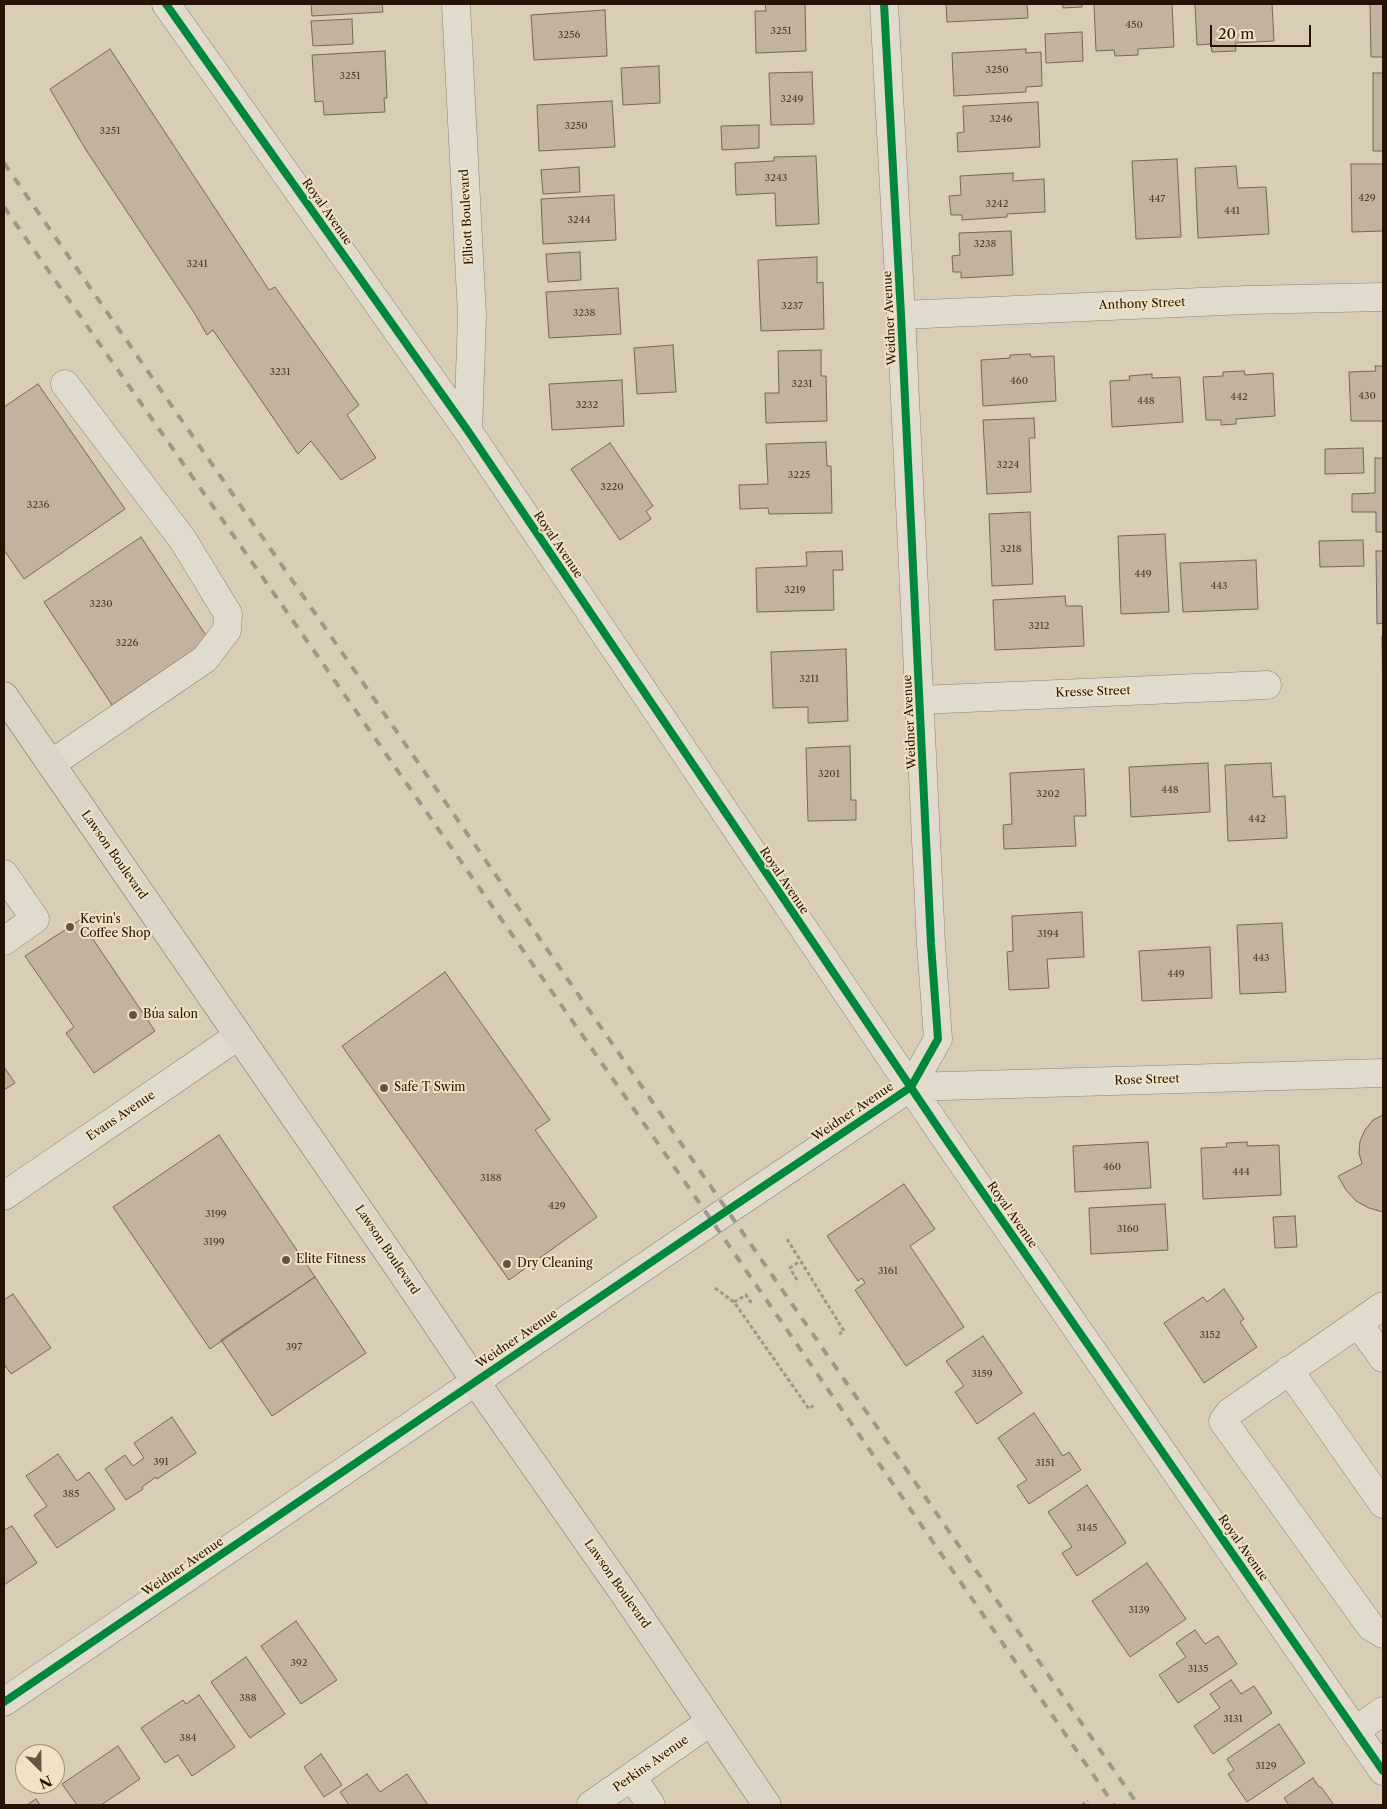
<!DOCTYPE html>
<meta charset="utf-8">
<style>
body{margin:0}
#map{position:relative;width:1387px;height:1809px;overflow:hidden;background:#d9cdb5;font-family:"Libre Caslon Text",serif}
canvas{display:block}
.frame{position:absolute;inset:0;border:5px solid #271305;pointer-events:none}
.north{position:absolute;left:15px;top:1744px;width:50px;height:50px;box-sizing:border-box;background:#f0e2c5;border:1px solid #a08f78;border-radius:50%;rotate:157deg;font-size:14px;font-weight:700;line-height:20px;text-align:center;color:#271305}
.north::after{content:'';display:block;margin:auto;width:18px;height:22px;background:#655443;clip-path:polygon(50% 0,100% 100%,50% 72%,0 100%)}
.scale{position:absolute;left:1210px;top:25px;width:101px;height:22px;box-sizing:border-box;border:2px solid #271305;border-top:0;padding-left:6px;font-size:15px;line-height:18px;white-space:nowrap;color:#271305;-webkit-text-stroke:4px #f0e2c5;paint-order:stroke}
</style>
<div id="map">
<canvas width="1387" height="1809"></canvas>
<div class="frame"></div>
<div class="north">N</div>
<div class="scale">20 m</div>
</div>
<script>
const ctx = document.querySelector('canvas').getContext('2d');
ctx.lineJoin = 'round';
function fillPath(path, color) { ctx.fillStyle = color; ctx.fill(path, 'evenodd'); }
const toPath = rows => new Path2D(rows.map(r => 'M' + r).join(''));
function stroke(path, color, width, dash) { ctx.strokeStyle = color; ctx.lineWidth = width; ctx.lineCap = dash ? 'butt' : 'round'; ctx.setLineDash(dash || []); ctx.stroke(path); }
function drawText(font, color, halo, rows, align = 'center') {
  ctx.font = font + ' "Libre Caslon Text",serif'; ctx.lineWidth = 4; ctx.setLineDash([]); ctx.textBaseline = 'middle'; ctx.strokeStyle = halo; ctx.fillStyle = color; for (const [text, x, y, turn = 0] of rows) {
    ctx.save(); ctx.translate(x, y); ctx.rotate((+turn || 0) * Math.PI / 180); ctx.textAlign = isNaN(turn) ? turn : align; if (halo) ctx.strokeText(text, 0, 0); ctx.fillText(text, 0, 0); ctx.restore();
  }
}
const building = toPath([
 [311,4,382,4,383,12,312,16,311,4],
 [765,4,805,4,806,51,756,53,755,11,766,11,765,4],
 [946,4,1027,4,1028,18,947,22,946,4],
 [1063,4,1082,4,1082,7,1063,8,1063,4],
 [1094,4,1172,4,1174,47,1138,49,1138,55,1115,56,1114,50,1096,51,1094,4],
 [1195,4,1272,4,1274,41,1235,43,1236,51,1212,52,1211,44,1197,45,1195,4],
 [1370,4,1383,4,1383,57,1371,57,1370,4],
 [605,10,607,56,534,60,531,15,605,10],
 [352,19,353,44,313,46,311,21,352,19],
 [1082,32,1083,61,1046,63,1045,34,1082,32],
 [110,49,269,290,275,287,359,405,347,415,376,458,341,480,311,441,298,454,213,330,207,335,195,314,86,150,50,89,110,49],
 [1026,49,1026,53,1041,52,1042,86,1026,87,1026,92,954,96,952,53,1026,49],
 [385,51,387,98,384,98,385,112,324,115,323,101,315,102,312,55,385,51],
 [659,66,660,103,623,105,621,68,659,66],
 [812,72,814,124,771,125,769,73,812,72],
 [1373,73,1383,73,1383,151,1373,151,1373,73],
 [612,101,615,147,539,151,537,105,612,101],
 [1038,102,1040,147,958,152,957,133,964,132,963,106,1038,102],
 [759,125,759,148,722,150,721,126,759,125],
 [816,156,819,224,776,226,775,193,736,195,735,163,774,161,774,157,816,156],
 [1177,159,1181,237,1136,239,1132,161,1177,159],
 [1351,164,1383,164,1383,231,1352,232,1351,164],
 [1236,166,1238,188,1266,187,1269,234,1198,238,1195,168,1236,166],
 [579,167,580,192,543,194,541,170,579,167],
 [1013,173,1013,181,1044,179,1045,212,1007,214,1007,217,962,220,962,215,951,215,949,196,961,195,960,176,1013,173],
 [614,195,616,240,543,244,541,199,614,195],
 [1011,231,1013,275,961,278,961,272,953,272,952,256,960,255,959,233,1011,231],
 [580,252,581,280,548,282,546,254,580,252],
 [817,257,817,283,823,282,824,329,761,331,758,260,817,257],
 [618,288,621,334,549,338,546,292,618,288],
 [673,345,676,392,637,394,634,348,673,345],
 [821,350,821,376,826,376,827,421,766,423,765,393,779,393,778,351,821,350],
 [1030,354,1031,357,1054,356,1056,401,983,406,981,360,1010,358,1010,355,1030,354],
 [1375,366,1383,366,1383,421,1351,421,1349,372,1376,371,1375,366],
 [1244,371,1245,375,1273,373,1275,416,1236,419,1236,424,1221,425,1221,420,1206,420,1203,377,1223,376,1223,372,1244,371],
 [1152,374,1152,378,1180,377,1183,422,1112,427,1110,381,1130,380,1129,376,1152,374],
 [622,380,624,426,552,430,549,384,622,380],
 [38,384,125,509,24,579,4,550,4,407,38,384],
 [1034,418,1035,438,1029,438,1031,492,987,494,983,420,1034,418],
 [826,442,827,466,831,466,832,513,769,514,768,508,740,509,739,485,768,484,766,444,826,442],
 [610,443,653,506,646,511,651,519,620,540,571,469,610,443],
 [1363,448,1364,473,1325,474,1325,449,1363,448],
 [1375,458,1383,458,1383,532,1376,532,1376,512,1352,512,1352,494,1375,493,1375,458],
 [1030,512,1033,584,992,586,989,514,1030,512],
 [1165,534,1169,612,1121,614,1118,536,1165,534],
 [141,537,209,640,112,705,44,602,141,537],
 [1363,540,1364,566,1320,567,1319,541,1363,540],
 [842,551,843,570,833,570,834,610,757,612,756,568,807,566,806,552,842,551],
 [1376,551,1383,551,1383,623,1377,624,1376,551],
 [1256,560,1258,609,1183,612,1180,563,1256,560],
 [1065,596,1066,606,1082,606,1084,646,995,650,993,600,1065,596],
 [1382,637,1383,637,1383,711,1382,637],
 [846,649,848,721,808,723,808,707,773,708,771,652,846,649],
 [850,746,851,800,856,800,856,820,808,821,806,748,850,746],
 [1208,763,1210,812,1131,817,1129,767,1208,763],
 [1271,763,1273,797,1285,796,1287,838,1228,841,1225,765,1271,763],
 [1084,769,1086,816,1074,816,1076,846,1004,849,1003,825,1012,824,1010,773,1084,769],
 [1082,912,1084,957,1047,959,1049,988,1009,990,1007,952,1013,951,1012,916,1082,912],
 [80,920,155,1031,94,1073,66,1033,74,1027,25,956,80,920],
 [1282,923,1286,992,1240,994,1237,925,1282,923],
 [1210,947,1212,998,1142,1001,1139,951,1210,947],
 [445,972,550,1120,535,1130,597,1217,509,1280,342,1046,445,972],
 [4,1067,15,1083,4,1090,4,1067],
 [1383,1115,1383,1212,1369,1208,1356,1201,1346,1190,1338,1176,1362,1164,1359,1153,1360,1141,1365,1130,1373,1120,1383,1115],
 [219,1135,315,1277,210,1349,113,1207,219,1135],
 [1148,1142,1151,1188,1075,1192,1073,1146,1148,1142],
 [1247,1142,1247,1146,1279,1145,1281,1195,1203,1199,1201,1148,1227,1147,1226,1143,1247,1142],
 [904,1184,935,1229,910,1246,964,1327,906,1366,855,1290,865,1283,862,1278,858,1281,827,1236,904,1184],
 [1165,1204,1168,1250,1091,1254,1089,1208,1165,1204],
 [1295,1216,1297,1247,1275,1248,1273,1217,1295,1216],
 [315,1277,366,1353,272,1416,221,1340,315,1277],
 [1224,1289,1244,1319,1240,1322,1257,1347,1204,1383,1164,1323,1203,1297,1207,1302,1224,1289],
 [13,1294,51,1348,11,1374,4,1364,4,1300,13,1294],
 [983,1336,1022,1393,977,1424,955,1392,964,1386,946,1361,983,1336],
 [1034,1413,1063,1456,1069,1452,1081,1470,1029,1504,1017,1486,1027,1480,998,1438,1034,1413],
 [172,1417,196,1453,157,1479,156,1477,142,1487,143,1489,126,1500,105,1469,125,1455,133,1466,144,1458,134,1443,172,1417],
 [58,1454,77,1481,89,1472,115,1509,57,1548,34,1515,47,1506,26,1476,58,1454],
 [1087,1485,1126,1543,1077,1576,1062,1553,1072,1547,1048,1512,1087,1485],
 [12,1526,37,1563,4,1585,4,1530,12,1526],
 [1147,1563,1186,1619,1130,1657,1092,1601,1147,1563],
 [296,1621,337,1680,301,1704,261,1646,296,1621],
 [1195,1630,1205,1644,1218,1636,1237,1664,1178,1703,1159,1675,1186,1657,1176,1643,1195,1630],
 [246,1657,285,1714,250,1738,211,1682,246,1657],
 [1231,1680,1241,1694,1254,1686,1272,1713,1213,1754,1194,1726,1220,1708,1210,1694,1231,1680],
 [199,1695,235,1747,192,1776,178,1755,165,1763,141,1728,183,1700,186,1704,199,1695],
 [1279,1724,1305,1763,1247,1802,1228,1774,1234,1770,1227,1759,1279,1724],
 [118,1746,140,1779,101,1805,77,1805,62,1784,118,1746],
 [321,1754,342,1785,324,1797,304,1767,321,1754],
 [367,1774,380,1792,407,1774,428,1805,349,1805,340,1792,367,1774],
 [1313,1778,1319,1787,1321,1787,1334,1805,1289,1805,1284,1798,1313,1778],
 [36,1799,40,1805,27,1805,36,1799]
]);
const path = toPath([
 [787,1239,844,1331,839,1334],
 [797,1280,790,1268,800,1261],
 [715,1288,734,1302,809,1409,814,1405],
 [734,1302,746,1295,753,1305],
 [1082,1805,1088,1801]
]);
const minor = toPath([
 [166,4,468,431,945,1138,1383,1771],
 [456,4,472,316,468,431],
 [901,315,1247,300,1383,297],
 [920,700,1267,685],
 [51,764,205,659,227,630,228,614,183,540,65,384],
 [4,874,35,919,4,941],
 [911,1087,1383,1073],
 [4,1196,238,1036],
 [1383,1306,1230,1412,1223,1421,1371,1627,1383,1634],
 [1358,1323,1383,1358],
 [1289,1370,1383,1504],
 [4,1702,728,1210,911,1087,938,1039,931,944,901,315,884,4],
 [1355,1731,1383,1711],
 [632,1777,651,1805],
 [591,1805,710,1722]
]);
const major = toPath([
 [4,696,399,1268,475,1381,625,1595,767,1805]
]);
const rail = toPath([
 [4,163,1138,1805],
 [4,207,712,1221,1114,1805]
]);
const cycleway = toPath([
 [166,4,468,431,945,1138,1383,1771],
 [4,1702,728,1210,911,1087,938,1039,931,944,901,315,884,4]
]);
const markers = [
 [70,927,5,"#655443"],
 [133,1015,5,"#655443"],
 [384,1088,5,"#655443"],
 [286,1260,5,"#655443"],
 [507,1264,5,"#655443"]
];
const numberNames = [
 ["450",1134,25],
 ["3251",781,31],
 ["3256",569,35],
 ["3250",997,70],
 ["3251",350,76],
 ["3249",792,99],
 ["3246",1001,119],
 ["3250",576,126],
 ["3251",110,131],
 ["3243",776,178],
 ["429",1367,198],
 ["447",1157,199],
 ["3242",997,204],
 ["441",1232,211],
 ["3244",579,220],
 ["3238",985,244],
 ["3241",197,264],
 ["3237",792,306],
 ["3238",584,313],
 ["3231",280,372],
 ["460",1019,381],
 ["3231",802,384],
 ["430",1367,396],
 ["442",1239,397],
 ["448",1146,401],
 ["3232",587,405],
 ["3224",1008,465],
 ["3225",799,475],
 ["3220",612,487],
 ["3236",38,505],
 ["3218",1011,549],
 ["449",1143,574],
 ["443",1219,586],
 ["3219",795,590],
 ["3230",101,604],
 ["3212",1039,626],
 ["3226",127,643],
 ["3211",809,679],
 ["3201",829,774],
 ["448",1170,790],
 ["3202",1048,794],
 ["442",1257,819],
 ["3194",1048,934],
 ["443",1261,958],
 ["449",1176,974],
 ["460",1112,1167],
 ["444",1241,1172],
 ["3188",491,1178],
 ["429",557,1206],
 ["3199",216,1214],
 ["3160",1128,1229],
 ["3199",214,1242],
 ["3161",888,1271],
 ["3152",1210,1335],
 ["397",294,1347],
 ["3159",982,1374],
 ["391",161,1462],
 ["3151",1045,1463],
 ["385",71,1494],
 ["3145",1087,1528],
 ["3139",1139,1610],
 ["392",299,1663],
 ["3135",1198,1669],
 ["388",248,1698],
 ["3131",1233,1719],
 ["384",188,1738],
 ["3129",1266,1766]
];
const streetNames = [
 ["Royal Avenue",327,212,55],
 ["Elliott Boulevard",467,217,-93],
 ["Anthony Street",1142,304,-2],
 ["Weidner Avenue",890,318,-93],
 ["Royal Avenue",558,545,56],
 ["Kresse Street",1093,692,-2],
 ["Weidner Avenue",910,722,-93],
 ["Lawson Boulevard",114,855,55],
 ["Royal Avenue",784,881,56],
 ["Rose Street",1147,1080,-2],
 ["Weidner Avenue",853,1112,-34],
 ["Evans Avenue",121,1116,-34],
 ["Royal Avenue",1012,1215,55],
 ["Lawson Boulevard",387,1250,56],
 ["Weidner Avenue",517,1339,-34],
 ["Royal Avenue",1243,1548,55],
 ["Weidner Avenue",183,1567,-34],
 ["Lawson Boulevard",617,1584,55],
 ["Perkins Avenue",651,1764,-35]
];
const poiNames = [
 ["Kevin's",80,920],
 ["Coffee Shop",80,934],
 ["Búa salon",143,1015],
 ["Safe T Swim",394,1088],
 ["Elite Fitness",296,1260],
 ["Dry Cleaning",517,1264]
];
fillPath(building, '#c3b29f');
stroke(building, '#71685a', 1);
stroke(minor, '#8a8172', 29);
stroke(major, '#71685a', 29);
stroke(path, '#9e978c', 3, [4, 2.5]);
stroke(minor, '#e1dbce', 28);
stroke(major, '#dcd5c7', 28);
stroke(rail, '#9e978c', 4, [9, 9]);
stroke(cycleway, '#00873e', 8);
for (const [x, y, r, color] of markers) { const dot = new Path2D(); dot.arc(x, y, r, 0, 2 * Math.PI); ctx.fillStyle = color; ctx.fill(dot); stroke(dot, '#f0e2c5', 2); }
drawText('10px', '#4e3b2c', null, numberNames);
drawText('12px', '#271305', '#f0e2c5', streetNames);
drawText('12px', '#271305', '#f0e2c5', poiNames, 'left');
</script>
